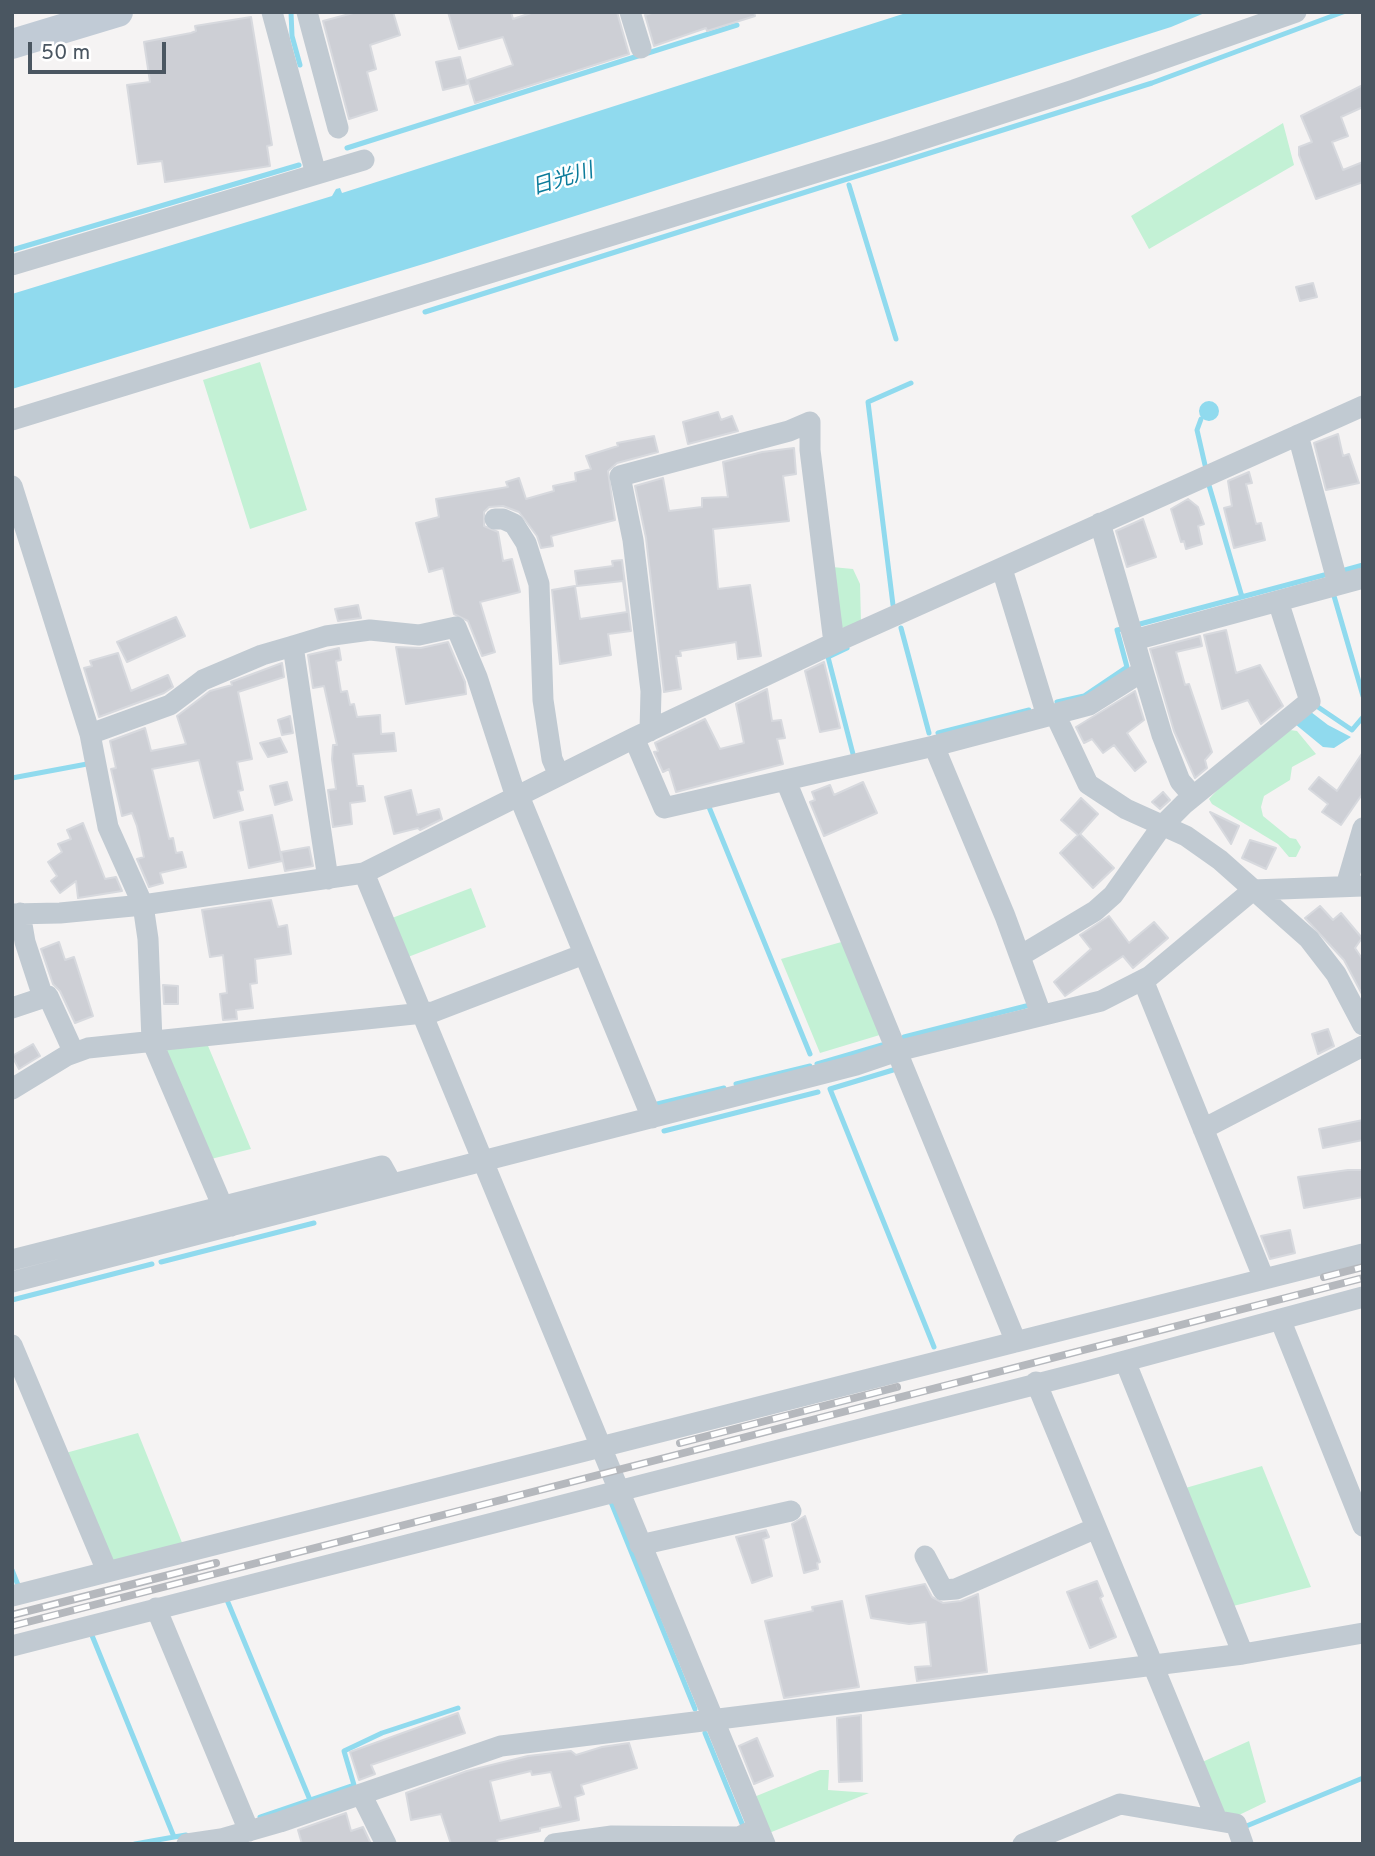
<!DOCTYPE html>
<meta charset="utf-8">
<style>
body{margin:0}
#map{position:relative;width:1375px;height:1856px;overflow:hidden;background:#f5f3f3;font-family:Overpass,sans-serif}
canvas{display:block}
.frame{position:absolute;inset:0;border:14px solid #4a5661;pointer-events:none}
.scale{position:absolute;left:28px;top:42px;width:138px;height:32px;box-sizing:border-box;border:4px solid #4a5661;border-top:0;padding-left:9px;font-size:21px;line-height:24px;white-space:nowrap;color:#4a5661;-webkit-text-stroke:5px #fff;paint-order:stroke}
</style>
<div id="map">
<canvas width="1375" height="1856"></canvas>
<div class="frame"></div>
<div class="scale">50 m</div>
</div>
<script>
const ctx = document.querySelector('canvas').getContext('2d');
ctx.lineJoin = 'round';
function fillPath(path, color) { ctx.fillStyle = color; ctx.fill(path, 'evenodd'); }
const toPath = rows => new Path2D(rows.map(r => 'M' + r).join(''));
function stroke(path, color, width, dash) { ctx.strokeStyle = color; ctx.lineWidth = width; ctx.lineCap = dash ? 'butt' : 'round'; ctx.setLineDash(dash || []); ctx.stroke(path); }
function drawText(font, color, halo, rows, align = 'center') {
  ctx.font = font + ' Overpass,"Noto Sans JP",sans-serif'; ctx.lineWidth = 5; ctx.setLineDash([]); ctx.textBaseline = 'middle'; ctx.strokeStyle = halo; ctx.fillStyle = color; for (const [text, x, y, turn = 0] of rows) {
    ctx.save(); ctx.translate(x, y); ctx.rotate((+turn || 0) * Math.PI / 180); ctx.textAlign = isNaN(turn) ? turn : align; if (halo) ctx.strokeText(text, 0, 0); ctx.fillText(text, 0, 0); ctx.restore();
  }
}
const green = toPath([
 [1283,123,1294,165,1149,249,1131,216],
 [260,362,307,510,250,529,203,380],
 [832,567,853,569,860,584,861,623,848,629,837,626],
 [1290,730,1297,731,1316,754,1292,767,1290,780,1264,796,1261,807,1263,816,1290,838,1296,839,1301,847,1296,857,1289,857,1278,844,1212,804,1209,799,1222,785],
 [471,888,486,927,408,957,392,918],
 [845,941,883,1034,820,1053,781,959],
 [206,1041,251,1149,207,1160,165,1046],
 [138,1433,183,1545,116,1562,106,1558,62,1454],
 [1262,1466,1311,1587,1229,1607,1182,1489],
 [1249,1741,1266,1802,1239,1815,1223,1814,1200,1763],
 [820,1770,829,1770,828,1790,869,1793,769,1833,754,1797]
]);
const water = toPath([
 [909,12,1207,12,1171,27,430,262,12,389,12,294,332,196,336,189,340,188,342,193],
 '1199 411a10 10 0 1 1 20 0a10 10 0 1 1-20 0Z',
 [1311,712,1328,725,1351,737,1334,748,1323,747,1295,724]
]);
const stream = toPath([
 [291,12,292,36,300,65],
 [648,53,737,25],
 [347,148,641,55],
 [849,185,896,339],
 [12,250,299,165],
 [425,312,1152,83,1343,12],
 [1201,419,1197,430,1205,465],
 [1208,482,1242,597],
 [1345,570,1363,565],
 [1334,596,1363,696],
 [893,605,868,402,911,383],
 [1140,624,1328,574],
 [901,628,929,733],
 [847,648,828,657,853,754],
 [1057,702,1084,696,1127,667,1117,630,1122,629],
 [1312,707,1315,705,1352,730,1363,717],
 [940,737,938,733,1029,710],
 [12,778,87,764],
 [709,807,810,1054],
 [904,1037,1030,1005],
 [817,1064,882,1045],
 [893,1070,830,1089,934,1347],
 [736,1084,810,1066],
 [653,1105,724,1088],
 [664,1131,818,1092],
 [161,1262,314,1223],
 [12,1300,152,1264],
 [611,1502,695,1709],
 [12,1570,18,1585],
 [227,1600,310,1800,354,1785,344,1751,382,1733,458,1708],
 [91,1633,174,1837,186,1835],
 [705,1733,743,1826],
 [260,1817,310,1800],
 [1244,1827,1363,1778],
 [135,1844,174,1837]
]);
const building = toPath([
 [357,12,393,12,400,35,370,45,376,69,367,72,377,110,349,119,323,21,357,12],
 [448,12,511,12,513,19,534,12,617,12,629,54,475,103,468,80,513,65,503,37,459,49,448,12],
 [655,12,754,12,755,16,707,31,706,28,654,46,645,15,655,12],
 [251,17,272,145,267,146,270,166,165,182,162,161,138,164,127,85,150,82,144,42,191,33,196,31,195,26,251,17],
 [460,57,467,84,443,90,436,62,460,57],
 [1363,85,1363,107,1341,117,1348,136,1332,142,1343,170,1363,162,1363,182,1316,199,1299,155,1299,147,1312,142,1301,116,1363,85],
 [1313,283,1317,297,1300,301,1296,287,1313,283],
 [718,412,721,420,732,416,738,431,688,444,683,422,718,412],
 [1338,434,1343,456,1349,454,1359,483,1326,490,1314,443,1338,434],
 [654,436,658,452,617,463,608,471,615,520,551,536,553,546,541,548,537,536,519,512,503,506,489,507,484,512,484,526,498,532,503,561,512,559,520,592,480,602,495,652,482,656,468,621,454,614,443,568,429,572,416,523,439,517,436,499,508,487,506,482,519,478,526,499,554,491,553,486,576,481,575,473,591,469,586,456,618,446,617,443,654,436],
 [794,448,796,474,783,476,789,521,713,529,718,589,750,585,761,656,738,659,736,642,680,651,681,656,676,656,681,689,664,692,646,538,635,486,663,478,669,511,702,507,702,498,728,497,723,462,762,452,794,448],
 [1249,472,1252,483,1246,484,1256,524,1261,523,1265,540,1234,548,1224,508,1232,506,1228,481,1249,472],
 [1188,499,1198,507,1204,524,1198,526,1202,544,1186,549,1184,541,1181,542,1171,509,1188,499],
 [1143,519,1156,557,1127,567,1116,531,1143,519],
 [622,560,631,631,608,634,611,655,560,664,552,590,575,586,580,619,627,612,623,581,577,586,575,571,613,566,612,561,622,560],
 [358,605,361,618,338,621,335,609,358,605],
 [176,617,185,636,127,662,117,642,176,617],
 [1226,630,1236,673,1260,665,1283,706,1261,724,1248,700,1222,709,1204,635,1226,630],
 [1200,636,1202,646,1176,652,1185,685,1189,684,1212,752,1205,760,1207,768,1195,778,1174,731,1150,649,1200,636],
 [448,642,465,682,466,694,406,704,396,647,421,648,448,642],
 [339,648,341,660,336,661,341,692,347,691,350,705,354,704,357,717,380,715,381,734,394,733,396,751,353,754,357,786,363,786,365,801,350,803,352,824,333,827,328,790,336,789,332,759,333,745,337,745,324,686,313,688,308,655,339,648],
 [118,653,131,691,168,675,173,687,164,693,99,717,84,668,92,666,90,661,118,653],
 [824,662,840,728,820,732,805,671,824,662],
 [282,663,284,677,238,692,252,759,237,762,243,790,238,791,243,810,214,818,199,760,152,769,169,839,173,838,176,853,182,852,186,867,160,873,163,883,149,887,137,859,144,857,137,826,132,813,122,816,111,769,116,768,110,741,145,728,151,751,186,744,177,716,210,691,232,685,231,682,282,663],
 [767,689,772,721,781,720,785,738,777,739,783,764,676,792,669,769,663,772,654,752,658,751,655,743,705,719,720,749,744,743,736,704,767,689],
 [1135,691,1144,720,1127,733,1146,762,1135,771,1114,745,1103,753,1092,739,1084,743,1076,727,1135,691],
 [290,716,293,733,282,735,278,720,290,716],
 [280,738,287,752,268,757,260,743,280,738],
 [1363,752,1363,793,1341,825,1322,812,1328,804,1309,789,1319,777,1337,791,1363,752],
 [287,782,292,800,275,805,270,786,287,782],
 [863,782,877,813,824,836,810,802,815,800,812,792,830,785,834,795,863,782],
 [411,790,417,815,439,809,442,819,420,830,418,828,394,834,385,797,411,790],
 [1163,792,1170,800,1160,809,1152,802,1163,792],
 [1081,798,1098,814,1080,834,1114,868,1093,888,1060,853,1078,835,1061,820,1081,798],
 [1210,812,1239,826,1231,844,1210,812],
 [272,815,282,861,249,868,240,822,272,815],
 [83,823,105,879,116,877,122,891,78,898,76,881,60,893,51,881,57,876,48,862,62,852,58,844,71,839,67,830,83,823],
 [1250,840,1276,848,1266,869,1242,858,1250,840],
 [309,847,313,866,285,871,281,852,309,847],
 [271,900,278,927,287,925,291,954,255,959,257,983,250,984,253,1008,236,1010,237,1019,223,1020,220,994,227,993,223,955,210,957,202,910,271,900],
 [1320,906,1333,920,1341,913,1362,938,1355,948,1363,960,1363,996,1344,960,1305,918,1320,906],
 [1109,916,1129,943,1154,922,1168,938,1133,968,1123,956,1065,996,1054,982,1091,949,1080,935,1109,916],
 [59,942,65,960,74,957,93,1016,75,1023,60,991,53,984,41,949,59,942],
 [163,985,178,986,178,1004,164,1004,163,985],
 [1328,1029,1334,1046,1318,1054,1312,1034,1328,1029],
 [33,1044,40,1056,19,1069,12,1056,33,1044],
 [1363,1120,1363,1140,1323,1148,1319,1129,1363,1120],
 [1348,1170,1363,1170,1363,1197,1304,1208,1298,1177,1348,1170],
 [1290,1230,1295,1253,1270,1259,1261,1236,1290,1230],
 [805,1516,820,1562,817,1563,818,1569,804,1573,792,1524,805,1516],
 [766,1530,769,1537,763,1539,772,1576,752,1583,736,1537,766,1530],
 [1097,1581,1103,1596,1100,1598,1116,1637,1090,1648,1067,1592,1097,1581],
 [925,1584,932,1597,943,1603,961,1601,978,1594,987,1672,917,1681,915,1667,931,1666,926,1622,909,1624,871,1618,866,1596,925,1584],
 [842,1601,859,1687,784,1698,765,1621,813,1611,812,1607,842,1601],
 [458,1713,465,1733,371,1765,375,1774,359,1780,350,1752,458,1713],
 [861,1715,862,1781,839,1782,837,1718,861,1715],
 [757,1738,773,1776,754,1784,739,1746,757,1738],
 [629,1743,637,1768,581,1785,584,1794,575,1797,579,1820,540,1828,540,1831,497,1840,498,1844,451,1844,441,1814,411,1820,406,1793,467,1771,528,1756,571,1751,576,1755,602,1747,629,1743],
 [531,1771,532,1775,551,1772,561,1807,500,1821,490,1781,531,1771],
 [346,1813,351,1831,363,1827,371,1844,302,1844,298,1830,346,1813]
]);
const minor = toPath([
 [272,12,316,174],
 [307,12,338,128],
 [630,12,641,48],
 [12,265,364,160],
 [12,420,886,151,1074,90,1296,12],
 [1298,435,1338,584],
 [12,486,90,734,108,827,143,905,148,939,152,1041,231,1226],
 [495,519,503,519,514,524,526,543,539,584,543,700,552,759,559,775],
 [1100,523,1134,640],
 [1002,569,1047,716],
 [293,646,328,879],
 [1143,671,1162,735,1180,781,1193,796],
 [1055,714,1088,784,1126,809,1186,836,1220,860,1309,939,1336,974,1363,1025],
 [650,731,651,691,633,540,620,476,789,431,810,422,810,450,834,643],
 [90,734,170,705,203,680,262,655,293,646,326,636,370,630,419,635,456,627,477,677,516,797],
 [634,738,664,808,934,746,1089,705,1143,671,1134,640,1363,578],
 [934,746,1005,916,1041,1014],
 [786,781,1016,1342],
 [519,796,652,1118],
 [364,873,765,1844],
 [1346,886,1363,828],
 [20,913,25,942,43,997],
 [12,914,60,913,143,905,364,873,634,738,834,643,1363,406],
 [1020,956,1095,911,1113,895,1162,826,1184,804,1310,701,1278,601],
 [1143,980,1264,1279],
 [12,1008,48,996,74,1053],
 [12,1089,66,1056,88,1048,433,1012,584,954],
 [1203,1129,1363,1046],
 [12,1260,382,1166,392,1184],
 [12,1282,856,1065,897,1051,1101,1001,1150,976,1253,890,1363,886],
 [1280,1319,1363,1526],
 [12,1345,107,1571],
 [1125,1361,1243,1654],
 [1036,1382,1217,1820],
 [640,1545,791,1511],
 [925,1556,943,1590,956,1589,1096,1528],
 [12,1596,1363,1254],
 [156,1608,249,1831],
 [12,1646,1084,1372,1363,1297],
 [361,1794,386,1844],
 [187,1844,221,1839,280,1822,501,1746,1243,1654,1363,1633],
 [554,1844,612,1836,739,1837,758,1828],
 [1023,1844,1120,1804,1236,1824,1243,1844]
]);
const secondary = toPath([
 [12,44,118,12]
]);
const rail = toPath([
 [1324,1277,1363,1267],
 [680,1443,897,1387],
 [12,1615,216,1563],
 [12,1626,1363,1278]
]);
const waterNames = [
 ["日光川",563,181,-17]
];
fillPath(green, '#c3f1d5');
fillPath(water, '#90daee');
stroke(stream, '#90daee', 5);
fillPath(building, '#cdcfd5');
stroke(building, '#d7d9de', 2);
stroke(minor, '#c1cad2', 21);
stroke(secondary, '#c1cbd6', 30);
stroke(rail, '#b5b8bd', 8);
stroke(rail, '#fff', 5, [16]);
drawText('italic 21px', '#0c7c9b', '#fff', waterNames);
</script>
